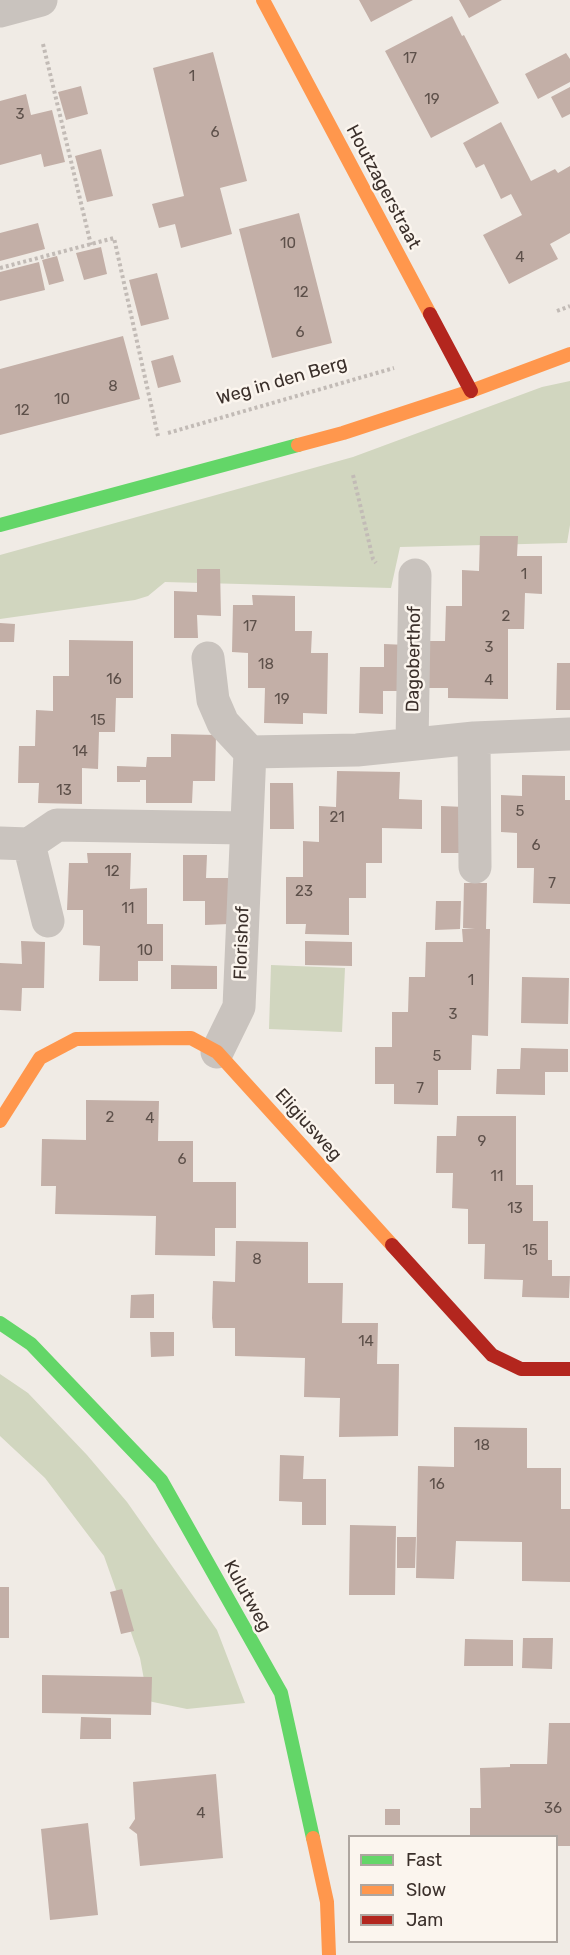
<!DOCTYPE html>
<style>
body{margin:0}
#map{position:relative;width:570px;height:1955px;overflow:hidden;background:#f0ebe5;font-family:Rubik,sans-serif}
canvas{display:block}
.legend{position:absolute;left:348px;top:1835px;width:210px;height:108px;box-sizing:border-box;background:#fbf5ee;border:2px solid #aea6a0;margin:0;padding:8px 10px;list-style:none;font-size:18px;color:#3b302b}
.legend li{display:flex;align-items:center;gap:12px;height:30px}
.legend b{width:30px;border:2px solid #aea6a0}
</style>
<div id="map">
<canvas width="570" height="1955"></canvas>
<ul class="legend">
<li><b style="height:8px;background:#63d668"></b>Fast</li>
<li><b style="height:8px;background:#ff974d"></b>Slow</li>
<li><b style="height:8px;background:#b3261e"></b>Jam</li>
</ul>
</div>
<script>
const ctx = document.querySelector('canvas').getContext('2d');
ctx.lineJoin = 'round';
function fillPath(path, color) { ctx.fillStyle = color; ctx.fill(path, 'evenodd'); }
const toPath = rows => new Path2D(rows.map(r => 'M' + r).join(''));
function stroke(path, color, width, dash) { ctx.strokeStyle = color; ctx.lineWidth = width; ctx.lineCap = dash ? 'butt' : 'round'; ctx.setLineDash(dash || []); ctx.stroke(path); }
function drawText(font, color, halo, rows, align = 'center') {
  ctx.font = font + ' Rubik,sans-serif'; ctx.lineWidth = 5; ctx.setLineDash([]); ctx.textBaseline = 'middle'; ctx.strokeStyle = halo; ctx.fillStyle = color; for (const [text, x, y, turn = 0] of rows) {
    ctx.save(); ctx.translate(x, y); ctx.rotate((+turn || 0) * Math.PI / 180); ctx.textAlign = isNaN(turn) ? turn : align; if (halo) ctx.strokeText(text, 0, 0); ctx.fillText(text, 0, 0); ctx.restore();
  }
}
const green = toPath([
 [570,381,570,525,567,543,400,547,391,588,165,582,148,596,135,600,0,619,0,555,353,457,542,387],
 [271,965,345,968,342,1032,269,1029],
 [0,1374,28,1393,87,1455,127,1502,217,1630,245,1703,187,1709,148,1701,140,1658,104,1556,45,1478,0,1436]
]);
const building = toPath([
 [359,0,413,0,371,22],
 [459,0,502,0,469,18],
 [452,16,462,36,464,35,499,103,431,138,385,51],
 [213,52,247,181,220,188,232,234,181,248,175,224,159,228,152,204,184,196,153,68],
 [566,53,570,59,570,82,538,99,525,74],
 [81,86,88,114,66,120,58,92],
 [570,87,570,114,562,118,551,97],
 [26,94,31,115,52,110,65,162,44,167,41,154,0,165,0,101],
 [501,122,531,181,555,169,558,173,570,166,570,233,550,244,558,259,509,284,483,235,522,215,511,194,501,199,484,164,476,168,463,143],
 [101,149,113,196,87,202,75,156],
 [299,213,332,343,272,358,239,229],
 [38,223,45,249,0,261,0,233],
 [101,247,107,274,84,280,76,253],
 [57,256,64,281,49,285,42,260],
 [39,262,45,290,0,301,0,272],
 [157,273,169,319,141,326,129,280],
 [123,336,140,399,0,435,0,369],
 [173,355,181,382,158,388,151,361],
 [480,536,518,536,517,556,542,556,542,594,525,593,524,629,508,629,508,699,448,698,448,688,428,688,428,641,445,641,446,606,462,606,462,570,479,571],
 [197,569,220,569,221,616,197,615,198,638,174,638,174,591,197,592],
 [252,595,295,596,295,631,312,631,311,653,328,653,327,714,303,713,303,724,264,723,265,688,248,688,248,653,232,652,233,605,253,605],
 [0,623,15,624,14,642,0,642],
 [69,640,133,641,133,698,116,698,115,732,99,732,98,769,82,768,82,804,38,803,39,783,18,783,19,746,35,746,36,710,53,711,53,676,69,676],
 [384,644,407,645,406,691,383,691,383,714,359,713,360,667,384,667],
 [557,663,570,663,570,710,556,710],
 [171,734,216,735,215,781,193,781,192,803,146,803,146,780,140,780,140,782,117,782,117,766,146,767,147,757,171,757],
 [337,771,400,772,399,799,422,800,422,829,382,828,382,863,366,863,366,898,349,898,349,935,305,934,306,924,286,924,286,877,303,877,303,841,319,842,319,806,336,807],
 [522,775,565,776,565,800,570,800,570,904,533,903,534,868,517,868,517,833,501,832,501,795,522,796],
 [270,783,293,783,294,829,270,829],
 [441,806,465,807,464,853,441,853],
 [87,853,131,853,130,889,147,888,147,924,163,924,163,961,138,961,138,981,99,981,100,946,83,945,83,910,67,910,69,863,88,863],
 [183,855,207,855,206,878,229,878,229,924,205,925,205,901,183,901],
 [464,883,487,883,486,929,490,929,488,1036,472,1035,471,1070,438,1070,438,1105,394,1104,394,1084,375,1084,375,1047,392,1047,392,1012,408,1012,409,977,425,977,426,942,463,942,462,929,475,929,463,928],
 [436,901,461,901,460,929,435,930],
 [21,941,45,942,44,988,22,988,21,1011,0,1010,0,963,22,964],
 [305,941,352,942,352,966,305,965],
 [171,965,217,966,217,989,171,989],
 [522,977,569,978,568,1024,521,1023],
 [521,1048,568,1049,568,1072,545,1072,545,1095,496,1094,497,1069,520,1069],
 [86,1100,159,1101,158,1141,193,1141,193,1182,236,1182,236,1228,215,1228,215,1256,155,1255,156,1216,55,1214,56,1186,41,1186,42,1139,86,1140],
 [457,1116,516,1116,516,1185,533,1185,533,1221,548,1221,548,1260,552,1260,552,1276,570,1276,569,1298,522,1297,523,1280,484,1279,485,1244,468,1244,468,1209,452,1208,453,1173,436,1173,437,1136,456,1136],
 [236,1241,308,1242,308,1283,343,1283,342,1323,378,1323,377,1364,399,1364,398,1436,339,1437,340,1398,304,1397,305,1358,235,1356,235,1328,213,1328,212,1318,213,1281,235,1282],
 [154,1294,154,1318,130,1318,131,1295],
 [150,1332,174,1332,174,1356,151,1357],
 [454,1427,527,1428,527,1468,561,1468,561,1509,570,1509,570,1582,522,1581,522,1542,456,1541,454,1579,416,1578,418,1466,454,1467],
 [280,1455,304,1456,303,1479,326,1479,326,1525,302,1525,302,1502,279,1501],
 [350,1525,396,1526,395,1595,349,1595],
 [397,1537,416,1537,415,1568,397,1568],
 [0,1587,9,1587,9,1638,0,1638],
 [122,1589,134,1631,121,1634,110,1592],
 [523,1638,553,1638,552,1669,522,1668],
 [465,1639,513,1640,513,1666,464,1666],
 [42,1675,152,1677,151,1715,42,1713],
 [81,1717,111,1718,111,1739,80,1739],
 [549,1723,570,1723,570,1846,556,1846,556,1836,470,1836,470,1808,481,1808,480,1768,510,1767,510,1764,547,1764],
 [216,1774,223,1858,140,1866,137,1834,129,1828,135,1819,133,1782],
 [385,1809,400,1809,400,1825,385,1825],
 [88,1823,98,1915,50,1920,41,1829]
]);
const path = toPath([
 [43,44,91,245],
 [0,268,114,238,158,436],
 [557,311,570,306],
 [168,433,394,368],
 [353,475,373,559,376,563]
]);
const street = toPath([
 [0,11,41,0],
 [208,658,213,700,223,723,250,752,239,1007,217,1052],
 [474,738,475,867],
 [412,743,415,575],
 [250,752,357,750,474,738,570,734],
 [0,843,29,844,57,825,246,828],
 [29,844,48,921]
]);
const fast = toPath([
 [0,525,298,445],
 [0,1323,31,1344,161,1480,281,1693,313,1838]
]);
const slow = toPath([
 [263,0,430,314],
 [298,445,343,433,471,391,570,354],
 [0,1121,40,1058,76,1039,191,1038,217,1052,392,1245],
 [313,1838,327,1902,329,1955]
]);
const jam = toPath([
 [430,314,471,391],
 [392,1245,492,1355,521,1369,570,1369]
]);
const numberNames = [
 ["17",410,59],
 ["1",192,77],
 ["19",432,100],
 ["3",20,115],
 ["6",215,133],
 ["10",288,244],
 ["4",520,258],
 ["12",301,293],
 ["6",300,333],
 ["8",113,387],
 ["10",62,400],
 ["12",22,411],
 ["1",524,575],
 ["2",506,617],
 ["17",250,627],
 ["3",489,648],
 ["18",266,665],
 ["16",114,680],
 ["4",489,681],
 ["19",282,700],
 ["15",98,721],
 ["14",80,752],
 ["13",64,791],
 ["5",520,812],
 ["21",337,818],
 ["6",536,846],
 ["12",112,872],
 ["7",552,884],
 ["23",304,892],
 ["11",128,909],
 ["10",145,951],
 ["1",471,981],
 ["3",453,1015],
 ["5",437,1057],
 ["7",420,1089],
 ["2",110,1118],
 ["4",150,1119],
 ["9",482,1142],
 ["6",182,1160],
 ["11",497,1177],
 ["13",515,1209],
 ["15",530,1251],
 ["8",257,1260],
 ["14",366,1342],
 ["18",482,1446],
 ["16",437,1485],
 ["36",553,1809],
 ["4",201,1814]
];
const streetNames = [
 ["Houtzagerstraat",383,187,62],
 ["Weg in den Berg",282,381,-16],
 ["Dagoberthof",414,659,-89],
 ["Florishof",242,943,-88],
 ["Eligiusweg",308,1125,48],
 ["Kulutweg",247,1596,61]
];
fillPath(green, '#d1d6bf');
fillPath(building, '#c3afa7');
stroke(path, '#c2bbb6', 4, [3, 3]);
stroke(street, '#c9c3be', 33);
stroke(fast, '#63d668', 14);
stroke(slow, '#ff974d', 14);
stroke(jam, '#b3261e', 14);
drawText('15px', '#5d504a', null, numberNames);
drawText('18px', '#3b302b', '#fbf5ee', streetNames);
</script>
